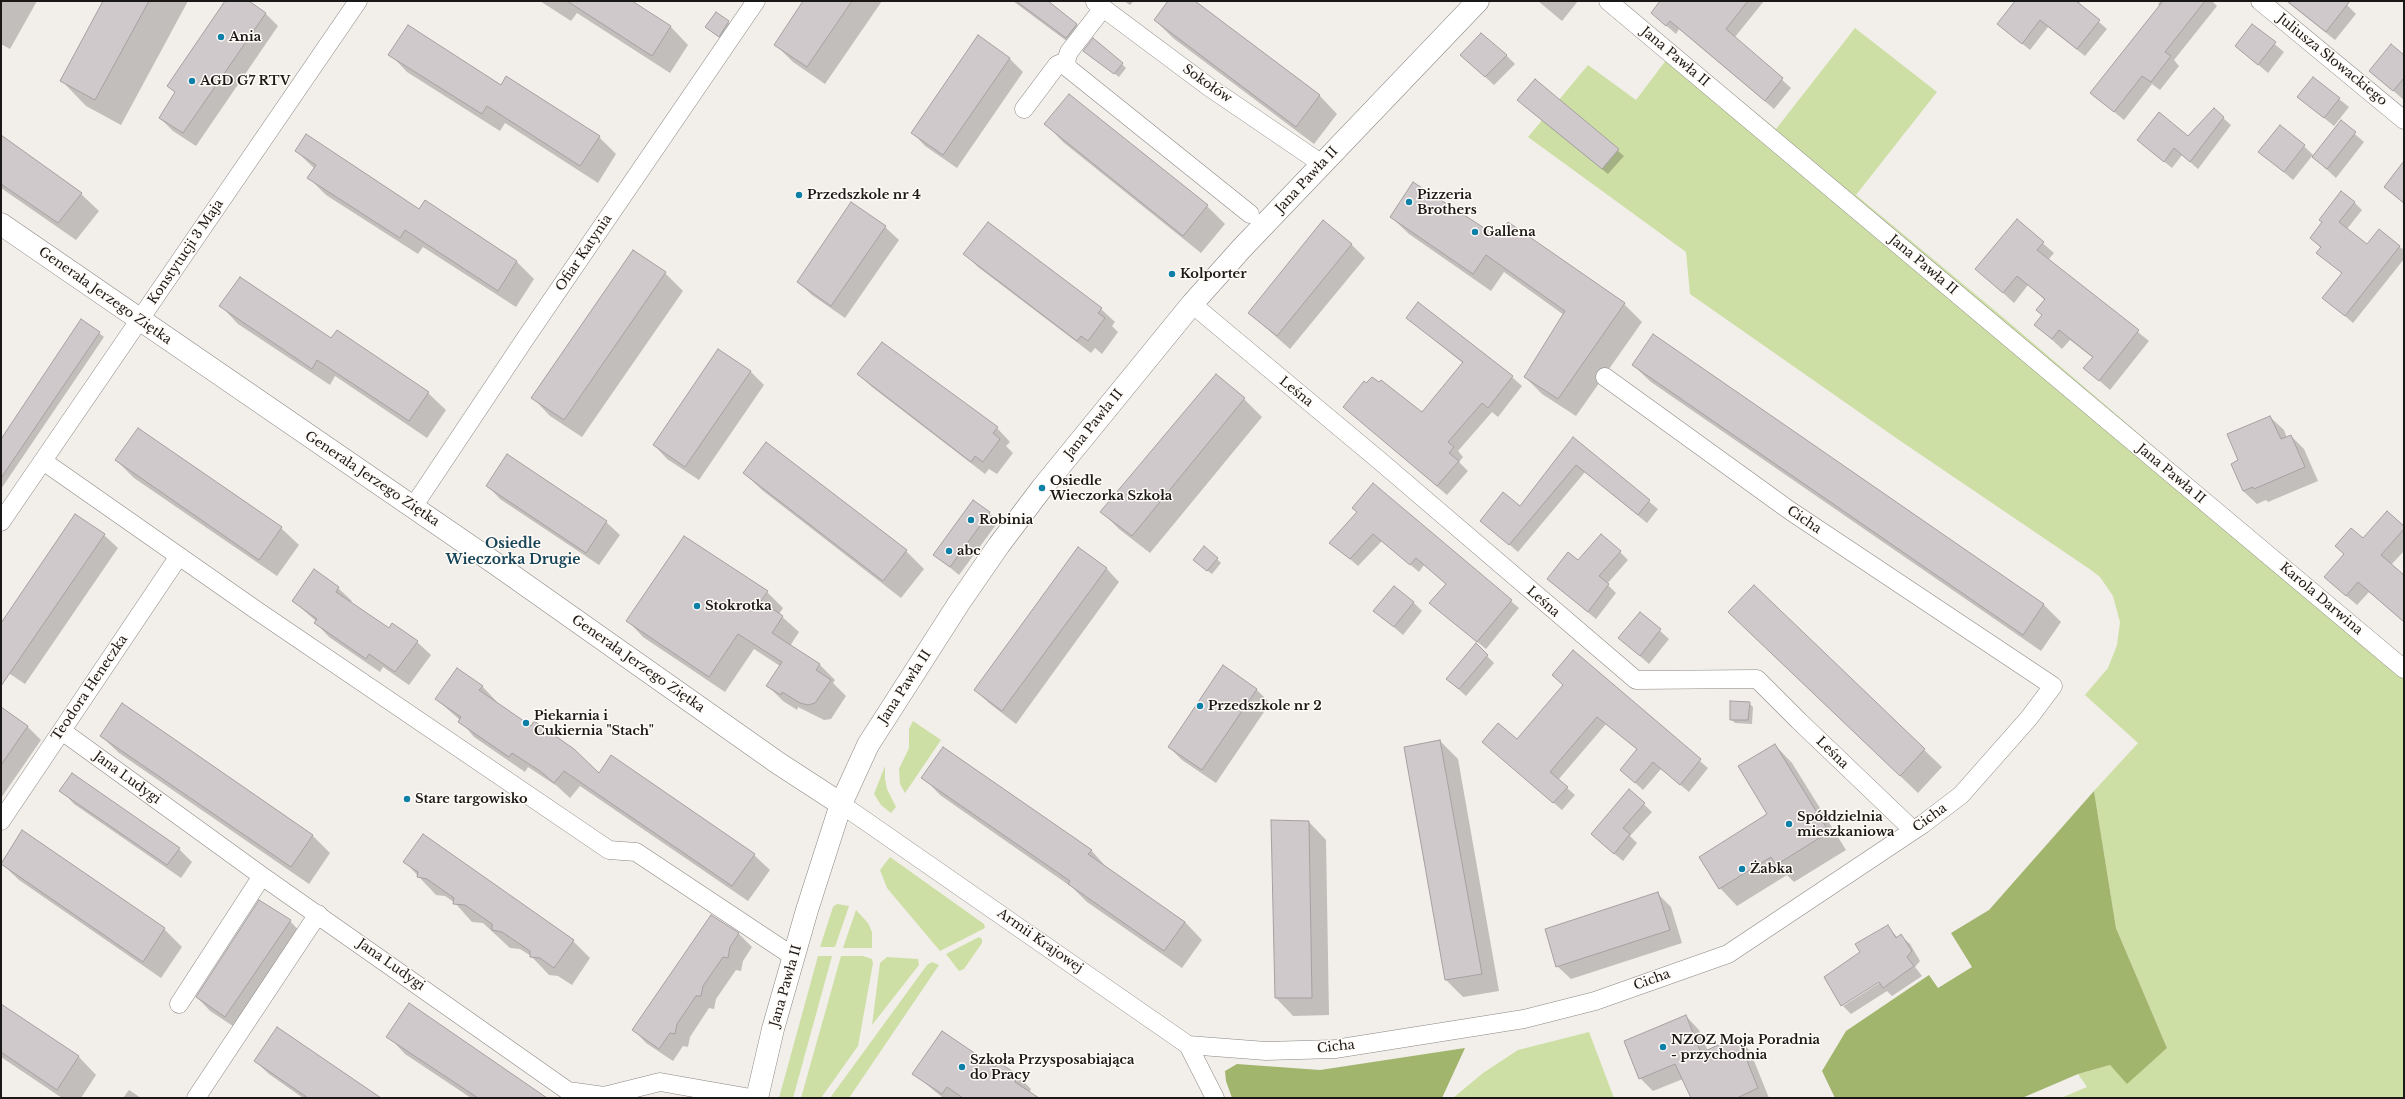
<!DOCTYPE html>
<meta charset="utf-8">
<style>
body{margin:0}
#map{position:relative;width:2405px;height:1099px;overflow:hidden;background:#f2eeea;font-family:"Libre Baskerville",serif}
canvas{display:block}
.frame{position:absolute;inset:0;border:2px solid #1b1918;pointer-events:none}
</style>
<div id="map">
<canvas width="2405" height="1099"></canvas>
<div class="frame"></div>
</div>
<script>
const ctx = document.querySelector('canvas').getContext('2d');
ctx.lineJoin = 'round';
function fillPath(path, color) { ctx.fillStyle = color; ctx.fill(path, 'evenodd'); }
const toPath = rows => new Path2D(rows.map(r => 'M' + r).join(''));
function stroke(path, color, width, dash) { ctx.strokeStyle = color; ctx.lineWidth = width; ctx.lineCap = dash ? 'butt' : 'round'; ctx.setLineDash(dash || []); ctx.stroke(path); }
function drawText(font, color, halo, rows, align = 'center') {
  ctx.font = font + ' "Libre Baskerville",serif'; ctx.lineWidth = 3; ctx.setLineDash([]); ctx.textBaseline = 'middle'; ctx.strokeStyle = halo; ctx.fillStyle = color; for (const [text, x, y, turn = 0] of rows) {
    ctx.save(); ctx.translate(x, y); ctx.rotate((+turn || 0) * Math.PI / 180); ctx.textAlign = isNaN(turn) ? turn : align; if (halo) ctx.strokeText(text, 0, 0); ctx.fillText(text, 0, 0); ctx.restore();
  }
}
const green = toPath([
 [1855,28,1937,92,1856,195,2005,319,2404,661,2404,1098,2061,1098,2087,1087,2078,1074,2110,1065,2127,1083,2167,1048,2116,928,2094,791,2138,743,2085,695,2108,668,2117,645,2120,622,2113,596,2100,577,2091,570,1899,440,1690,294,1686,252,1528,137,1588,65,1636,100,1676,47,1776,129],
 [913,721,941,740,905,793,900,784,899,769,909,748,909,729],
 [885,766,885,779,887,789,896,807,891,813,881,805,874,794],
 [890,857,984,924,985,928,940,951,887,888,880,870],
 [837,904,849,906,835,947,820,947,833,907],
 [856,910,868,923,872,932,872,948,843,948],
 [979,937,982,939,982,943,964,969,959,971,946,954],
 [818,956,832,956,793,1098,779,1098],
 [841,956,863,956,872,959,873,963,858,1046,821,1098,801,1098],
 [887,957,918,959,919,965,872,1025,880,963],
 [932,962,939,965,849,1098,830,1098,927,965],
 [1589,1032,1614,1098,1453,1098,1483,1073,1518,1050]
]);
const forest = toPath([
 [2094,791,2116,928,2167,1048,2127,1084,2110,1065,2078,1074,2022,1098,1835,1098,1822,1071,1846,1031,1929,975,1938,988,1972,967,1951,933,1989,910],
 [1465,1048,1442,1098,1232,1098,1226,1081,1225,1071,1237,1064,1320,1070]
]);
const shadow = toPath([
 [1,1,37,1,10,49,1,44],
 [105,1,188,1,121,125,86,106,61,80],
 [226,1,247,1,265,13,278,26,196,146,173,131,160,118,176,93,168,86],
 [540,1,630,1,671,27,688,45,670,73,577,13,571,21],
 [805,1,882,1,825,84,793,62,775,44],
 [1013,1,1046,1,1074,22,1088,36,1080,51],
 [1124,1,1134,1,1130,5],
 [1170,1,1193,1,1320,96,1337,114,1314,144,1173,38,1155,20],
 [1538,1,1578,1,1562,21],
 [1661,1,1764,1,1735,37,1791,88,1774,109,1679,29,1676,34,1661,21,1652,13],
 [2026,1,2081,1,2078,4,2107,29,2085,56,2048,27,2030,50,1998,24],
 [2161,1,2212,1,2217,6,2174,60,2179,66,2160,90,2152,84,2124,120,2091,93,2160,7,2158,4],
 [2286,1,2350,1,2347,5,2356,14,2335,40],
 [716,13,733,26,723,40,706,27],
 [2253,26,2284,52,2268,73,2236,46],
 [978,37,1010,59,1023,72,957,168,925,146,912,132],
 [390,54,501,86,599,137,616,154,598,183,505,123,500,131,407,72],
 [1089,55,1122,64,1126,68,1119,77],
 [1461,55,1506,55,1515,64,1494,85],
 [2404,56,2404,100,2370,71],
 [2313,78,2349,107,2334,126,2298,97],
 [1536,81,1624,156,1608,174,1524,106],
 [1069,95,1207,206,1225,224,1201,253,1063,142,1046,124],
 [2214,110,2231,125,2198,169,2182,155,2172,168,2138,140,2189,137],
 [2341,122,2364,142,2336,178,2312,156,2293,180,2260,152,2304,146,2314,156],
 [1,137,81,194,99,211,76,240,1,188],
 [296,151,419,210,425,202,517,262,534,279,516,307,423,247,418,254,326,195,309,178,315,169],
 [2404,163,2404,204,2385,187],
 [2354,202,2362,210,2347,229,2367,245,2379,231,2402,249,2404,247,2404,259,2353,323,2324,298,2343,274,2318,253,2321,248,2311,238],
 [852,204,885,227,899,240,845,318,812,295,798,282],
 [1391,217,1498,239,1508,223,1624,304,1642,322,1576,416,1542,394,1525,377,1564,315,1504,272,1491,291,1409,234],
 [2017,221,2054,253,2048,260,2149,341,2110,390,2085,368,2093,358,2070,340,2062,349,2036,325,2043,316,2037,310,2045,300,2028,285,2014,303,1977,269],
 [988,223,1101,309,1115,322,1112,326,1118,332,1102,354,1095,348,1091,353,978,267,965,254],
 [1351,244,1365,258,1290,349,1249,313],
 [665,273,683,291,582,437,550,416,533,398],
 [221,306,428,393,446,410,427,438,335,376,330,385,238,324],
 [1407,318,1512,377,1522,386,1498,417,1492,412,1458,451,1463,457,1459,462,1468,471,1447,495,1344,407,1422,413,1464,364],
 [99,333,104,337,1,489,1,441],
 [1633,365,2044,605,2061,622,2041,651,1651,382],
 [750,371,764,385,699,480,667,459,654,445],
 [858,374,997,428,1010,442,1006,446,1013,453,997,474,989,469,985,474,872,387],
 [1244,399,1262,417,1150,553,1119,529,1102,512],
 [2270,417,2284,430,2287,438,2291,436,2304,449,2318,481,2268,502,2266,500,2257,504,2243,491,2232,464,2239,461],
 [138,430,281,528,299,545,277,576,134,478,116,460],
 [1573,439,1658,509,1647,523,1585,472,1518,552,1481,520,1520,507],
 [744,473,906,551,924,569,901,598,762,490],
 [1373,484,1519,608,1486,649,1430,603,1447,585,1424,565,1419,572,1382,541,1358,566,1331,543,1358,512],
 [487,485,606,522,620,535,599,565,500,499],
 [989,513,998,522,959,575,935,555],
 [76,516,104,535,118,548,25,684,1,668,1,625],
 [2404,527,2404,551,2391,565,2404,577,2404,622,2369,592,2357,605,2336,587,2363,540],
 [1620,552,1628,560,1607,584,1616,593,1596,619,1548,579,1578,561],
 [1217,559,1221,563,1212,574,1198,564],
 [1106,568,1119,582,1016,724,989,703,975,690],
 [1754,587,1942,767,1918,793,1747,630],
 [338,588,352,601,350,603,389,630,392,625,417,642,431,655,409,685,383,667,380,672,329,637,316,623,317,622,293,601],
 [767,592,783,608,779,614,799,632,790,646,820,665,835,680,833,683,846,696,831,719,824,720,798,707,797,710,783,701,768,686,780,666,754,649,725,692,643,637,628,621],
 [1414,603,1422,611,1403,635,1375,611],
 [1640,613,1669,639,1649,664,1619,638],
 [1476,645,1494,663,1466,696,1447,679],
 [1573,652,1708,768,1689,792,1661,769,1643,790,1621,770,1638,750,1606,724,1558,780,1575,795,1562,810,1483,742,1517,741,1564,685],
 [482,686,497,702,496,703,599,774,754,855,770,870,748,901,580,786,570,798,557,786,528,767,525,772,474,737,460,720,436,699],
 [1256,689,1270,703,1216,783,1182,760,1169,747],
 [1749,703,1753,707,1752,724,1735,723,1731,719],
 [1,709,27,726,41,740,1,798],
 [101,736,312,835,330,853,309,884,119,753],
 [1440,741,1458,759,1499,991,1463,997,1446,980],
 [1775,745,1792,763,1846,850,1794,882,1787,875,1737,906,1720,888,1769,815],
 [923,777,1091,850,1108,869,1185,922,1202,940,1182,968,1087,902,1073,888,940,795],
 [61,790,179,849,192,862,181,878,74,804],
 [1629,790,1652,812,1630,836,1637,843,1623,861,1600,842],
 [1272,821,1309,822,1326,840,1329,1015,1293,1016,1276,998],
 [22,831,164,929,182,947,161,978,19,880,1,863],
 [405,862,573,941,590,958,572,985,558,976,549,975,531,956,520,949,510,948,483,923,472,922,455,903,445,896,436,895],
 [1658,894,1671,907,1682,943,1571,979,1557,966],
 [711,916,739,934,752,947,743,961,741,971,736,970,716,999,714,1009,709,1008,690,1037,688,1047,683,1046,673,1061,646,1043,633,1029],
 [290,921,303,935,239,1030,210,1011,197,997],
 [1888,927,1898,938,1901,936,1910,944,1920,961,1915,967,1922,976,1892,996,1887,991,1851,1014,1843,1006,1884,980,1882,978,1842,1005,1861,952],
 [1,1005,79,1057,96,1075,81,1098,62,1098,1,1057],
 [1686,1016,1699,1030,1708,1051,1737,1037,1750,1051,1769,1098,1692,1098,1683,1079,1653,1091,1640,1078],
 [388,1036,546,1098,471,1098,405,1054],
 [255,1061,378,1098,303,1098,269,1074],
 [999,1063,1018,1076,1031,1089,1029,1093,1037,1098,943,1098,914,1074,995,1069],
 [129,1090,141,1098,123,1098]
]);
const building = toPath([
 [103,1,149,1,95,100,60,81,103,1],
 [225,1,249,1,266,13,183,133,159,118,175,92,167,86,225,1],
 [567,1,632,1,671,26,652,56,567,1],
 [803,1,852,1,807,67,774,45,803,1],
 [1016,1,1048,1,1077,24,1066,38,1016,1],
 [1168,1,1195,1,1320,95,1296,127,1154,20,1168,1],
 [1660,1,1748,1,1726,29,1783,78,1765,101,1670,21,1666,26,1651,13,1660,1],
 [2015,1,2076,1,2100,20,2077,49,2040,20,2022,44,1997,24,2015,1],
 [2163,1,2205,1,2165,52,2171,56,2151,82,2142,76,2114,112,2090,93,2163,1],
 [2287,1,2350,1,2326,32,2287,1],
 [716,12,729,21,719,37,705,27,716,12],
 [2252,24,2276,42,2258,65,2235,46,2252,24],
 [408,25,501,85,506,76,600,136,580,166,487,106,482,114,388,55,408,25],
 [1481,33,1507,55,1485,77,1460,55,1481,33],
 [978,35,1010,58,943,155,911,133,978,35],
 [1093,38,1123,63,1114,74,1083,51,1093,38],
 [2391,44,2404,55,2404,78,2393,91,2369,71,2391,44],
 [2313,77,2340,98,2324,118,2297,97,2313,77],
 [1535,79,1619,149,1602,169,1517,100,1535,79],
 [1069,94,1208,205,1183,236,1044,124,1069,94],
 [2214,108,2224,117,2190,162,2174,148,2164,162,2137,140,2159,112,2188,136,2214,108],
 [2341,120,2356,132,2327,169,2312,157,2341,120],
 [2280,125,2305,145,2284,172,2258,152,2280,125],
 [306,134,419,209,425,200,517,261,498,291,405,230,400,238,307,178,316,165,295,151,306,134],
 [1,135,82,193,58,223,1,184,1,135],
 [2404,161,2404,203,2384,187,2404,161],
 [1413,182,1498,237,1508,222,1625,303,1558,399,1524,377,1565,311,1486,255,1473,274,1390,217,1413,182],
 [2341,191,2355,202,2339,222,2367,244,2379,229,2400,246,2345,316,2322,298,2342,273,2316,253,2321,247,2310,238,2322,222,2319,220,2341,191],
 [851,202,886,226,831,306,797,282,851,202],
 [2017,219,2044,242,2037,250,2139,330,2099,381,2083,368,2093,357,2059,330,2052,339,2034,325,2042,315,2036,310,2045,299,2017,276,2003,293,1975,269,2017,219],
 [1323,220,1352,244,1277,336,1248,313,1323,220],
 [988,222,1102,308,1098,313,1105,318,1088,341,1081,336,1077,341,963,254,988,222],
 [633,250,666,272,564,420,531,398,633,250],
 [240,277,331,338,337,330,429,392,409,421,317,360,312,369,219,306,240,277],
 [1418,302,1513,376,1488,408,1482,403,1448,442,1454,447,1449,453,1459,461,1437,486,1343,407,1364,381,1366,383,1372,377,1379,382,1381,380,1422,412,1463,362,1406,318,1418,302],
 [81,319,100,332,1,478,1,439,81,319],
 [1653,334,2044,604,2023,635,1632,365,1653,334],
 [882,342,998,427,993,433,1000,439,983,462,975,456,971,462,857,374,882,342],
 [718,349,751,371,685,467,653,445,718,349],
 [1216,374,1245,398,1132,536,1100,512,1216,374],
 [2270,416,2281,439,2291,435,2305,467,2254,489,2253,487,2243,491,2231,464,2238,460,2227,434,2270,416],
 [138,428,282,527,259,560,115,460,138,428],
 [1573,437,1650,500,1638,515,1576,465,1509,545,1480,521,1503,492,1520,506,1573,437],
 [766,442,907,550,883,581,743,473,766,442],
 [507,454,607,521,586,553,486,486,507,454],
 [1373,483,1512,600,1477,642,1429,603,1446,584,1416,558,1410,565,1373,534,1350,559,1329,543,1357,512,1352,508,1373,483],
 [973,500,990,512,950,567,933,555,973,500],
 [2387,511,2404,526,2404,529,2381,555,2404,575,2404,622,2358,582,2346,596,2324,577,2344,554,2335,546,2351,528,2363,538,2387,511],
 [75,514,105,534,1,686,1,623,75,514],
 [1601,534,1621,551,1599,576,1609,584,1588,612,1547,579,1568,552,1578,560,1601,534],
 [684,536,768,591,761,601,783,616,772,633,820,664,816,670,831,680,815,703,808,705,800,703,782,692,781,695,766,686,782,662,738,634,709,677,626,621,684,536],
 [1204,546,1218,558,1207,571,1193,560,1204,546],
 [1078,547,1107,568,1002,711,974,690,1078,547],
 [314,569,339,587,336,592,389,628,392,623,418,641,395,672,369,654,366,659,314,623,317,619,292,601,314,569],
 [1754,585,1925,749,1900,776,1728,612,1754,585],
 [1394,586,1414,602,1394,627,1373,611,1394,586],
 [1640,612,1661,629,1640,656,1618,638,1640,612],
 [1476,643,1488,655,1459,689,1446,679,1476,643],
 [1573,650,1701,759,1680,785,1653,762,1635,783,1620,770,1637,749,1597,717,1550,772,1568,787,1553,803,1482,742,1498,723,1517,739,1563,685,1552,675,1573,650],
 [1223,665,1257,689,1202,770,1168,747,1223,665],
 [457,668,483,686,479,690,531,726,534,721,574,749,599,773,611,755,755,854,732,886,564,771,554,783,540,771,512,753,509,757,458,722,461,717,435,699,457,668],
 [1730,701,1750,702,1748,720,1730,720,1730,701],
 [122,703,313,835,291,867,100,736,122,703],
 [1,707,28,726,1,765,1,707],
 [1440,740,1482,974,1445,980,1404,747,1440,740],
 [1775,744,1829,832,1776,865,1771,857,1719,889,1699,857,1767,814,1738,766,1775,744],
 [943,747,1092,850,1088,854,1185,922,1164,951,1068,884,1070,881,921,778,943,747],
 [72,773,180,848,167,865,59,791,72,773],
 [1629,789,1645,803,1623,828,1630,834,1614,854,1591,834,1629,789],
 [1271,820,1309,821,1312,998,1275,998,1271,820],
 [22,830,165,928,143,962,1,864,22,830],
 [423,834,574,940,554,968,540,958,530,957,530,951,502,932,492,930,492,924,465,905,453,904,454,898,427,879,417,877,418,872,403,862,423,834],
 [1658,892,1670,930,1556,967,1545,929,1658,892],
 [259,900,291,920,225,1017,196,997,259,900],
 [711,915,739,933,730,947,728,958,723,957,703,986,701,996,696,996,677,1024,675,1034,670,1033,659,1049,632,1030,711,915],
 [1888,925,1896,938,1901,934,1912,951,1907,957,1914,966,1883,988,1879,982,1841,1006,1824,977,1860,952,1855,944,1888,925],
 [409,1003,547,1098,478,1098,386,1037,409,1003],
 [1,1004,79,1056,57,1090,1,1052,1,1004],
 [1686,1015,1701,1053,1737,1036,1758,1088,1737,1098,1691,1098,1675,1064,1639,1079,1624,1041,1686,1015],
 [277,1027,381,1098,308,1098,254,1061,277,1027],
 [942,1031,995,1067,998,1062,1018,1075,1015,1082,1039,1098,963,1098,947,1087,942,1094,912,1074,942,1031]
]);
const street = toPath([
 [1608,1,2404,669],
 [2260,1,2404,120],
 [1095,2,1209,87,1322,164],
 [1103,8,1069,52,1066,61,1068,68,1250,214],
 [1024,109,1057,65,1066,61],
 [1192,304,1380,461,1636,680,1757,679,1799,721,1913,830],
 [43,461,256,610,609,850,636,852,794,957],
 [413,507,525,339,756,1],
 [1,522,358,1],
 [62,731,262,876,568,1091,604,1096,660,1082,751,1098],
 [841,804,1188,1045,1215,1098],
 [1,821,179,556],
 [179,1004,262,876],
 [1188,1045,1266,1051,1335,1049,1524,1019,1595,1001,1728,954,1923,824,1961,795,2029,718,2053,686,1789,510,1605,377],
 [196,1098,318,914]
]);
const secondary = toPath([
 [1,224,496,564,778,763,841,804],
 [757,1098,773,1029,807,910,841,804,868,745,959,603,999,545,1042,488,1192,304,1242,248,1478,1]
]);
const markers = [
 [221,37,4,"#0d80a7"],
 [192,81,4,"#0d80a7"],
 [799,195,4,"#0d80a7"],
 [1409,202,4,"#0d80a7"],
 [1475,232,4,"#0d80a7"],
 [1172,274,4,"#0d80a7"],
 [1042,488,4,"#0d80a7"],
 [971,520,4,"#0d80a7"],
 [949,551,4,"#0d80a7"],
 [697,606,4,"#0d80a7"],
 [1200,706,4,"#0d80a7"],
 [526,723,4,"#0d80a7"],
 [407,799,4,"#0d80a7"],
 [1789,824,4,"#0d80a7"],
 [1742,869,4,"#0d80a7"],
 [1663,1047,4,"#0d80a7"],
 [962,1067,4,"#0d80a7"]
];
const poiNames = [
 ["Ania",229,37],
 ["AGD G7 RTV",200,81],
 ["Przedszkole nr 4",807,195],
 ["Pizzeria",1417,195],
 ["Brothers",1417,210],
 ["Gallena",1483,232],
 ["Kolporter",1180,274],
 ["Osiedle",1050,481],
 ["Wieczorka Szkoła",1050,496],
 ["Robinia",979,520],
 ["abc",957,551],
 ["Stokrotka",705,606],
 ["Przedszkole nr 2",1208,706],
 ["Piekarnia i",534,716],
 ["Cukiernia \"Stach\"",534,731],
 ["Stare targowisko",415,799],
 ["Spółdzielnia",1797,817],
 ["mieszkaniowa",1797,832],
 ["Żabka",1750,869],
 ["NZOZ Moja Poradnia",1671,1040],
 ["- przychodnia",1671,1055],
 ["Szkoła Przysposabiająca",970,1060],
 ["do Pracy",970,1075]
];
const streetNames = [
 ["Jana Pawła II",1675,57,40],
 ["Juliusza Słowackiego",2332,60,39],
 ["Sokołów",1207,84,35],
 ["Jana Pawła II",1307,180,-47],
 ["Konstytucji 3 Maja",186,252,-56],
 ["Ofiar Katynia",584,253,-56],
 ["Jana Pawła II",1923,265,40],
 ["Generała Jerzego Ziętka",105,296,35],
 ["Leśna",1296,392,39],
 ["Jana Pawła II",1094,424,-51],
 ["Jana Pawła II",2171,474,40],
 ["Generała Jerzego Ziętka",372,479,34],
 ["Cicha",1804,520,34],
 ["Karola Darwina",2321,599,40],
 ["Leśna",1543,602,41],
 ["Generała Jerzego Ziętka",638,664,35],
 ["Jana Pawła II",905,687,-57],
 ["Teodora Heneczka",90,688,-56],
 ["Leśna",1832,753,44],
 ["Jana Ludygi",127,778,36],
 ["Cicha",1930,818,-36],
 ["Armii Krajowej",1040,941,35],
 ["Jana Ludygi",391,965,35],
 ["Cicha",1652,980,-20],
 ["Jana Pawła II",786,986,-74],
 ["Cicha",1336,1047,-6]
];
const neighbourhoodNames = [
 ["Osiedle",513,544],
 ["Wieczorka Drugie",513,560]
];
fillPath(green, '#cddfa4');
fillPath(forest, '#a1b56d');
fillPath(shadow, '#0003');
fillPath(building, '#cfc9cb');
stroke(building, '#a5a0a1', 1);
stroke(street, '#8a8783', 19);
stroke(secondary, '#8a8783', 23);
stroke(street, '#fff', 18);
stroke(secondary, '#fff', 22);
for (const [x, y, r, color] of markers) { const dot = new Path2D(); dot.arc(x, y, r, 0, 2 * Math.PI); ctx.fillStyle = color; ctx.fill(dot); stroke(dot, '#fffbf7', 1.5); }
drawText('bold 13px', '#1b1918', '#fffbf7', poiNames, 'left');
drawText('13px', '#1b1918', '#fffbf7', streetNames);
drawText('bold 14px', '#164559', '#fffbf7', neighbourhoodNames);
</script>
